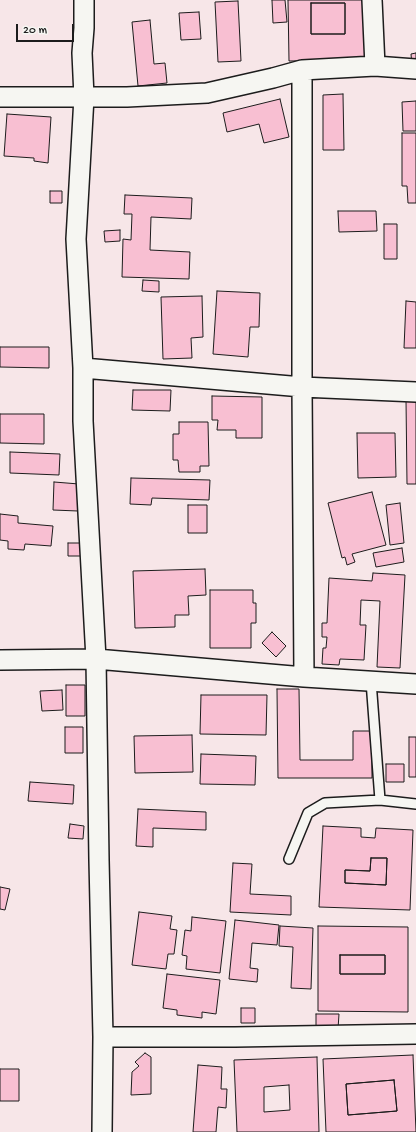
<!DOCTYPE html>
<style>
body{margin:0}
#map{position:relative;width:416px;height:1132px;overflow:hidden;background:#f7e6e8;font-family:"Gochi Hand",sans-serif}
canvas{display:block}
.scale{position:absolute;left:16px;top:24px;width:58px;height:18px;box-sizing:border-box;border:2px solid #1c1c1c;border-top:0;padding-left:5px;font-size:12px;line-height:14px;white-space:nowrap;color:#1c1c1c;-webkit-text-stroke:3px #f6f6f2;paint-order:stroke}
</style>
<div id="map">
<canvas width="416" height="1132"></canvas>
<div class="scale">20 m</div>
</div>
<script>
const ctx = document.querySelector('canvas').getContext('2d');
ctx.lineJoin = 'round';
function fillPath(path, color) { ctx.fillStyle = color; ctx.fill(path, 'evenodd'); }
const toPath = rows => new Path2D(rows.map(r => 'M' + r).join(''));
function stroke(path, color, width, dash) { ctx.strokeStyle = color; ctx.lineWidth = width; ctx.lineCap = dash ? 'butt' : 'round'; ctx.setLineDash(dash || []); ctx.stroke(path); }
const building = toPath([
 [272,0,285,0,287,22,273,23,272,0],
 [288,0,368,0,369,60,289,61,288,0],
 [311,3,345,3,345,34,311,34,311,3],
 [238,1,241,61,218,62,215,2,238,1],
 [311,3,345,3,345,34,311,34,311,3],
 [199,12,201,39,181,40,179,13,199,12],
 [150,20,154,64,165,63,167,83,138,86,132,22,150,20],
 [416,53,416,65,412,66,411,54,416,53],
 [343,94,344,150,323,150,323,95,343,94],
 [280,99,289,137,264,143,259,124,227,132,223,113,280,99],
 [416,101,416,131,403,131,402,102,416,101],
 [7,114,51,117,48,163,34,161,34,158,4,156,7,114],
 [402,133,416,133,416,203,408,203,407,186,402,186,402,133],
 [50,191,62,191,62,203,50,203,50,191],
 [125,195,192,198,191,219,151,217,150,250,190,252,189,279,122,277,123,239,131,240,132,214,124,214,125,195],
 [338,211,376,211,377,231,339,232,338,211],
 [384,224,397,224,397,259,384,259,384,224],
 [120,230,120,241,105,242,104,231,120,230],
 [143,280,159,281,159,292,142,291,143,280],
 [217,291,260,293,259,327,250,327,248,357,213,354,217,291],
 [202,296,203,337,191,338,192,358,163,359,161,297,202,296],
 [406,301,416,302,416,348,404,348,406,301],
 [0,347,49,347,49,368,0,367,0,347],
 [133,390,171,390,170,411,132,410,133,390],
 [212,396,262,397,262,438,236,438,236,430,217,430,218,420,212,420,212,396],
 [406,399,416,399,416,484,407,484,406,399],
 [0,414,44,414,44,444,0,443,0,414],
 [179,422,208,422,209,466,200,466,200,472,179,472,178,460,173,460,173,434,179,434,179,422],
 [357,433,395,433,396,477,358,478,357,433],
 [10,452,60,454,59,475,10,473,10,452],
 [131,478,210,480,209,500,152,498,151,505,130,504,131,478],
 [54,482,79,484,78,511,53,510,54,482],
 [372,492,386,545,352,554,355,562,347,565,345,557,342,558,328,503,372,492],
 [400,503,404,543,390,545,386,505,400,503],
 [188,505,207,505,207,533,188,533,188,505],
 [0,514,18,516,18,523,53,526,51,546,25,544,24,550,8,549,8,541,0,540,0,514],
 [68,543,82,543,82,556,68,556,68,543],
 [402,548,404,562,376,567,373,553,402,548],
 [205,569,206,595,188,596,189,615,175,615,175,627,135,628,133,571,205,569],
 [373,573,405,575,400,668,377,667,380,601,361,600,360,625,366,625,364,660,340,659,339,665,322,664,323,648,326,648,327,637,322,637,322,623,327,623,329,578,372,581,373,573],
 [210,590,253,590,253,603,256,603,256,623,251,623,251,648,210,648,210,590],
 [272,632,286,646,276,657,262,643,272,632],
 [66,685,85,685,85,716,66,716,66,685],
 [277,689,299,689,300,760,353,760,353,731,372,731,372,778,278,778,277,689],
 [62,690,63,710,42,711,40,691,62,690],
 [201,695,267,695,266,735,200,734,201,695],
 [65,727,83,727,83,753,65,753,65,727],
 [192,735,193,772,135,773,134,736,192,735],
 [409,737,416,737,416,777,409,777,409,737],
 [201,754,256,756,255,785,200,784,201,754],
 [386,764,404,764,404,782,386,782,386,764],
 [30,782,74,785,73,804,28,801,30,782],
 [138,809,206,812,206,830,153,828,153,847,136,846,138,809],
 [70,824,84,826,83,839,68,838,70,824],
 [323,826,361,828,361,837,375,838,376,828,413,830,410,910,319,907,323,826],
 [371,858,387,858,386,885,345,883,345,870,370,871,371,858],
 [371,858,387,858,386,885,345,883,345,870,370,871,371,858],
 [233,863,252,864,250,894,291,896,291,915,230,912,233,863],
 [0,887,10,889,5,910,0,909,0,887],
 [139,912,172,916,170,929,177,930,174,954,168,954,166,969,132,965,139,912],
 [192,917,226,921,220,973,186,969,187,956,182,955,185,930,191,931,192,917],
 [235,920,279,925,277,945,252,943,250,968,258,969,257,982,229,979,235,920],
 [280,926,313,928,311,989,291,988,293,947,279,946,280,926],
 [318,926,408,927,408,1012,318,1011,318,926],
 [340,955,385,955,385,974,340,974,340,955],
 [340,955,385,955,385,974,340,974,340,955],
 [167,974,220,980,216,1014,202,1012,202,1018,177,1015,177,1010,163,1008,167,974],
 [241,1008,255,1008,255,1023,241,1023,241,1008],
 [316,1014,339,1014,338,1029,316,1028,316,1014],
 [145,1053,151,1057,151,1094,131,1095,132,1072,139,1066,135,1062,145,1053],
 [413,1055,416,1132,326,1132,323,1059,413,1055],
 [394,1080,397,1111,348,1115,346,1084,394,1080],
 [317,1057,319,1132,237,1132,234,1060,317,1057],
 [289,1085,290,1110,264,1112,264,1087,289,1085],
 [198,1065,222,1067,221,1089,227,1089,226,1108,218,1107,216,1132,193,1132,198,1065],
 [0,1069,19,1069,19,1101,0,1101,0,1069],
 [394,1080,397,1111,348,1115,346,1084,394,1080]
]);
const lane = toPath([
 [371,681,380,800],
 [289,859,308,813,325,803,380,800,416,804]
]);
const street = toPath([
 [84,0,84,28,82,53,84,97,76,239,83,368,83,421,96,659,99,860,103,1037,102,1132],
 [372,0,375,66],
 [302,70,302,387,304,677],
 [0,97,127,97,207,93,273,78,302,70,375,66,416,69],
 [83,368,302,387,416,392],
 [0,660,96,659,304,677,416,684],
 [103,1037,235,1037,416,1034]
]);
fillPath(building, '#f8bfd2');
stroke(building, '#1c1c1c', 1);
stroke(lane, '#1c1c1c', 12);
stroke(street, '#1c1c1c', 22);
stroke(lane, '#f6f6f2', 9);
stroke(street, '#f6f6f2', 19);
</script>
